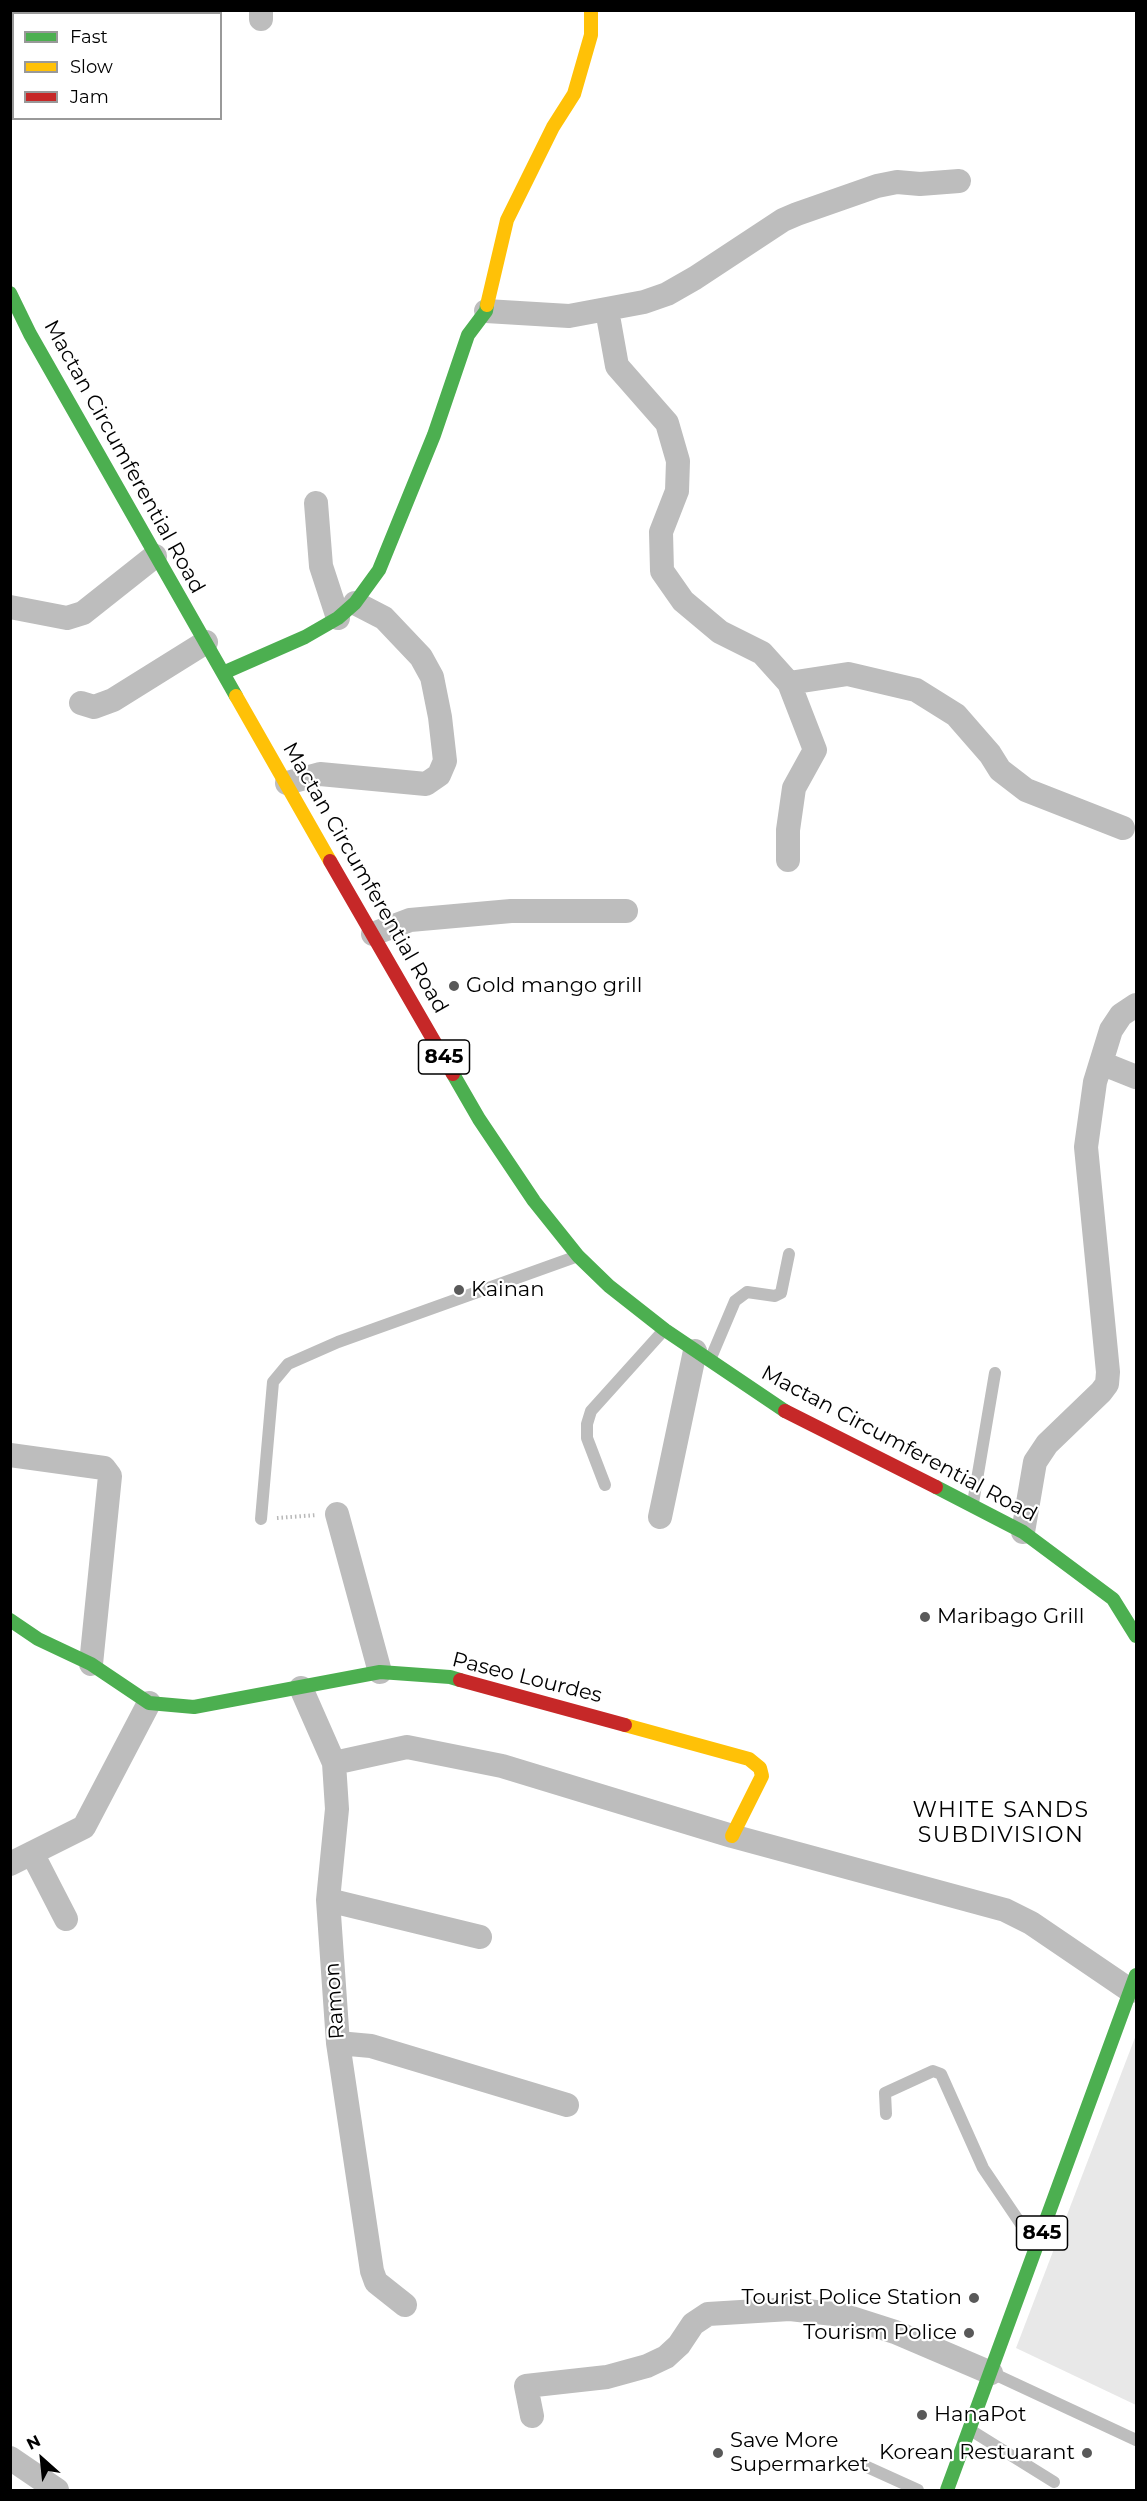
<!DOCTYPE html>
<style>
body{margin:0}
#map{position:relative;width:1147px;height:2501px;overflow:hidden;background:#fff;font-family:Montserrat,sans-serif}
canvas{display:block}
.frame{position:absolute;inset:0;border:12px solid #000;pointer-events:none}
.legend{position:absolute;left:12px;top:12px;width:210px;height:108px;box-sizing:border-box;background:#fff;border:2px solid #999;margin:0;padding:8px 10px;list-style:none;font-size:18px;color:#000}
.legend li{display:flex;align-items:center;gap:12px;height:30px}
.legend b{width:30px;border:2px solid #999}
.north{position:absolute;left:12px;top:2429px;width:60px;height:60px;-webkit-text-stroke:4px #fff;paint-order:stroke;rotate:333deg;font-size:16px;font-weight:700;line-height:24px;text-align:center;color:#000}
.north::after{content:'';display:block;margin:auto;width:21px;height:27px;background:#000;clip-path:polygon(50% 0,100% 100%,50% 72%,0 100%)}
</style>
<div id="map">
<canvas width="1147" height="2501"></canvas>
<div class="frame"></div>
<ul class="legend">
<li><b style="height:8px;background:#4caf50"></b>Fast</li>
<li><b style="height:8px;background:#ffc107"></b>Slow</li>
<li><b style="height:8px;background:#c62828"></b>Jam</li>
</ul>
<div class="north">N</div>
</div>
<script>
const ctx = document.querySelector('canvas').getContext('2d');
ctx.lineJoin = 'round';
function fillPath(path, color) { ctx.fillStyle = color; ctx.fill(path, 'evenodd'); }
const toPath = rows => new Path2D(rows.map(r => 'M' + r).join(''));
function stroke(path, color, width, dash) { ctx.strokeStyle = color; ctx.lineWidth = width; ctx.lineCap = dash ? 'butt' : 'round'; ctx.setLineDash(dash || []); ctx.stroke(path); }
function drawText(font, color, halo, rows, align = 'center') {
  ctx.font = font + ' Montserrat,sans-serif'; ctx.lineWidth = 4.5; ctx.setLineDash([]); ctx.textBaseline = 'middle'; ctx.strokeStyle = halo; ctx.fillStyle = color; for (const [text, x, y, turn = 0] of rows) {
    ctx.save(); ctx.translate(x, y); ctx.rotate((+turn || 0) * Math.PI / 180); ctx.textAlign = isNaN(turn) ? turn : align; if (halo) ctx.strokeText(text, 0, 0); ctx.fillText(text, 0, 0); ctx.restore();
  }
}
const green = toPath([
 [1136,2035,1136,2405,1016,2348]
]);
const path = toPath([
 [277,1518,317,1515]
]);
const lane = toPath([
 [710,1360,735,1301,747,1292,775,1296,781,1293,789,1254],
 [605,1485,587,1438,587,1424,591,1411,664,1330],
 [973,1503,995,1373],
 [261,1519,273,1382,288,1364,338,1342,575,1257],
 [886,2114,885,2093,933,2071,941,2074,983,2168,1033,2242],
 [992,2373,1136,2440],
 [972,2431,1054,2482],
 [865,2466,918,2490]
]);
const street = toPath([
 [261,19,261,10],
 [607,310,617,366,667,423,678,461,677,491,661,532,662,571,683,601,720,632,762,653,789,683,815,750,794,788,788,830,788,860],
 [486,311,569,316,644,302,667,294,695,278,783,220,797,214,877,186,897,182,920,184,959,181],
 [316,503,321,566,338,618],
 [10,607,67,618,83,613,155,556],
 [789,683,848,674,916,690,956,715,990,754,1000,770,1026,790,1123,828],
 [81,703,94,707,113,700,206,642],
 [287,783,320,774,426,784,439,775,445,761,440,717,432,677,421,657,384,618,355,603],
 [373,934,410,920,511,911,626,911],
 [1101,1063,1136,1077],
 [10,1455,104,1468,110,1476,91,1664],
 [337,1514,380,1672],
 [660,1517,695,1351],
 [1023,1532,1035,1462,1047,1444,1101,1392,1107,1384,1108,1372,1086,1147,1095,1082,1111,1030,1121,1015,1136,1005],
 [301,1688,334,1763,337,1809,328,1900,338,2043,372,2271,376,2282,405,2305],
 [334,1763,407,1747,502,1766,732,1836,1005,1910,1031,1923,1131,1991],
 [32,1853,66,1919],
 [10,1864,84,1827,149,1703],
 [328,1900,480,1937],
 [338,2043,371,2046,567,2105],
 [532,2416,526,2386,607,2377,647,2366,666,2357,679,2345,693,2324,708,2314,790,2309,842,2315,895,2332,991,2373],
 [10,2458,57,2490]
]);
const fast = toPath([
 [10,293,30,334,236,696],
 [223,673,305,637,338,618,355,603,379,570,434,435,468,335,486,311,487,305],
 [453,1074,479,1119,534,1201,578,1256,609,1286,665,1330,785,1411],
 [936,1487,1023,1532,1113,1599,1136,1636],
 [10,1620,38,1639,91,1664,149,1703,194,1707,380,1672,450,1677,460,1680],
 [947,2490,1136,1975]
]);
const slow = toPath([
 [487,305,507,220,553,127,574,94,591,35,591,10],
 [236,696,330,861],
 [625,1725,749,1759,760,1768,762,1776,732,1836]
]);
const jam = toPath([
 [330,861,453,1074],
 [785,1411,936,1487],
 [460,1680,625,1725]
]);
const markers = [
 [454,986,6,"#595959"],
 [459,1290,6,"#595959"],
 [925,1617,6,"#595959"],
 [974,2298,6,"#595959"],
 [969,2333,6,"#595959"],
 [922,2415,6,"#595959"],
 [718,2453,6,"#595959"],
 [1087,2453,6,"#595959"]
];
const shields = [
 [444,1057,51],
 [1042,2233,51]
];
const shieldNames = [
 ["845",444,1057],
 ["845",1042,2233]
];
const streetNames = [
 ["Mactan Circumferential Road",124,457,61],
 ["Mactan Circumferential Road",365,878,60],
 ["Mactan Circumferential Road",899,1444,28],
 ["Paseo Lourdes",527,1678,14],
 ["Ramon",335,2001,-94]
];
const poiNames = [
 ["Gold mango grill",466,986],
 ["Kainan",471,1290],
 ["Maribago Grill",937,1617],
 ["Tourist Police Station",962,2298,"right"],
 ["Tourism Police",957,2333,"right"],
 ["HanaPot",934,2415],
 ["Save More",730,2441],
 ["Supermarket",730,2465],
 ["Korean Restuarant",1075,2453,"right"]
];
const neighbourhoodNames = [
 ["WHITE SANDS",1001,1811],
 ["SUBDIVISION",1001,1836]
];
fillPath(green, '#e8e8e8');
stroke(path, '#b8b8b8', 4, [1.5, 3]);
stroke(lane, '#bdbdbd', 12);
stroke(street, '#bdbdbd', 24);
stroke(fast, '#4caf50', 14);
stroke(slow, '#ffc107', 14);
stroke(jam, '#c62828', 14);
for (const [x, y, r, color] of markers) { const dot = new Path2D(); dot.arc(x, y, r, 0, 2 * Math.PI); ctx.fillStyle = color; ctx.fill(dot); stroke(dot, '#fff', 2); }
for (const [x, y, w] of shields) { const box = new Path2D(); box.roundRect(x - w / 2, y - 17, w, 34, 4.5); ctx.fillStyle = '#fff'; ctx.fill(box); stroke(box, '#000', 1.5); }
drawText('bold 20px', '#000', null, shieldNames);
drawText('21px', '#000', '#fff', streetNames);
drawText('21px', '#000', '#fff', poiNames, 'left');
ctx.letterSpacing = '1.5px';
drawText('22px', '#000', '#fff', neighbourhoodNames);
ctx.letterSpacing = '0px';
</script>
